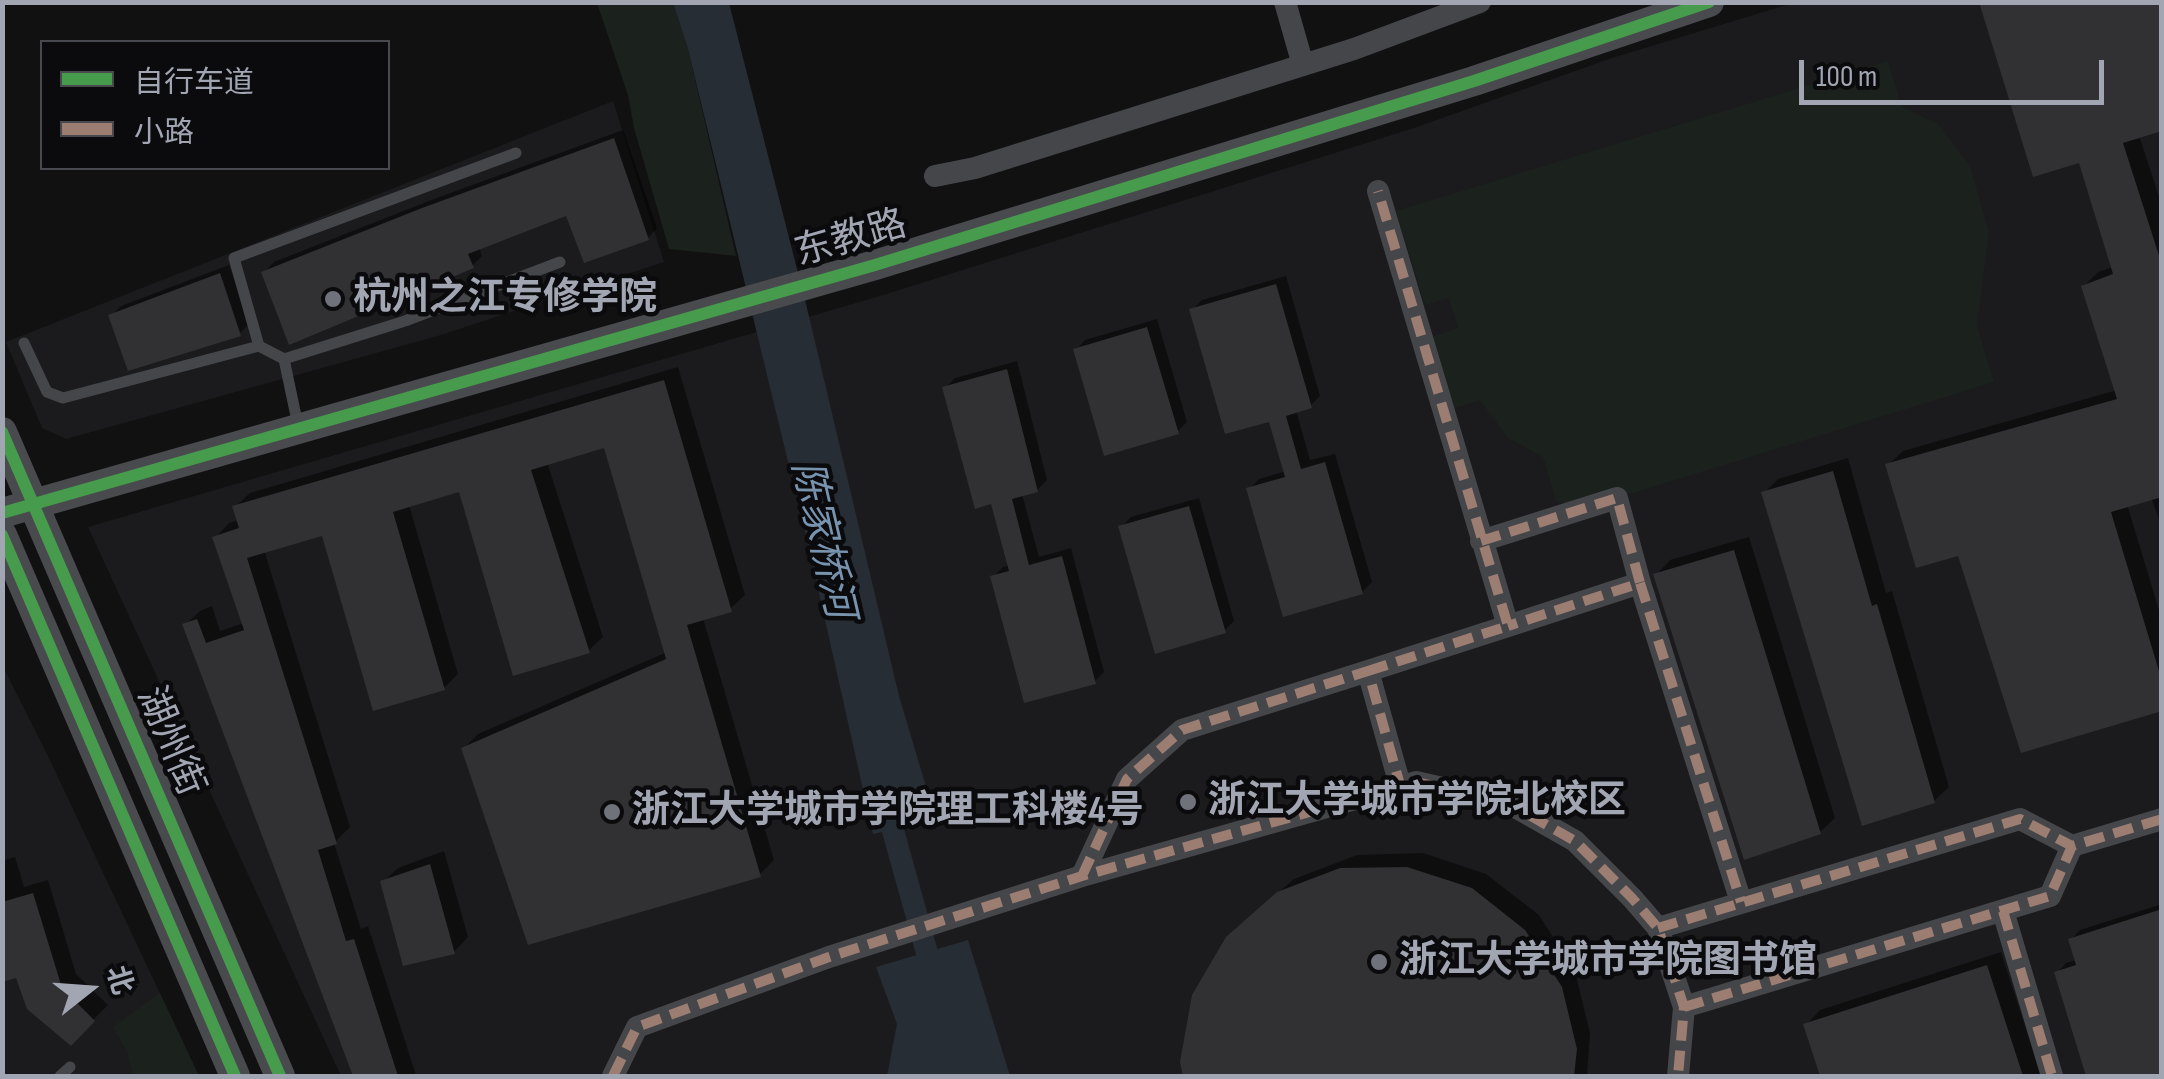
<!DOCTYPE html>
<meta charset="utf-8">
<style>
body{margin:0}
#map{position:relative;width:2164px;height:1079px;overflow:hidden;background:#111;font-family:"Sofia Sans Condensed","Noto Sans SC",sans-serif}
canvas{display:block}
.frame{position:absolute;inset:0;border:5px solid #a1a6b2;pointer-events:none}
.legend{position:absolute;left:40px;top:40px;width:350px;height:130px;box-sizing:border-box;background:#0b0b0d;border:2px solid #47494f;margin:0;padding:12px 18px;list-style:none;font-size:30px;color:#a1a6b2}
.legend li{display:flex;align-items:center;gap:20px;height:50px}
.legend b{width:50px;border:2px solid #47494f}
.north{position:absolute;left:40px;top:939px;width:100px;height:100px;-webkit-text-stroke:8px #0b0b0d;paint-order:stroke;rotate:73deg;font-size:28px;font-weight:700;line-height:40px;text-align:center;color:#a1a6b2}
.north::after{content:'';display:block;margin:auto;width:35px;height:45px;background:#a1a6b2;clip-path:polygon(50% 0,100% 100%,50% 72%,0 100%)}
.scale{position:absolute;left:1799px;top:60px;width:305px;height:45px;box-sizing:border-box;border:5px solid #a1a6b2;border-top:0;padding-left:12px;font-size:30px;line-height:35px;white-space:nowrap;color:#a1a6b2;-webkit-text-stroke:8px #0b0b0d;paint-order:stroke}
</style>
<div id="map">
<canvas width="2164" height="1079"></canvas>
<div class="frame"></div>
<ul class="legend">
<li><b style="height:12px;background:#469c4c"></b>自行车道</li>
<li><b style="height:12px;background:#9b7d72"></b>小路</li>
</ul>
<div class="north">北</div>
<div class="scale">100 m</div>
</div>
<script>
const ctx = document.querySelector('canvas').getContext('2d');
ctx.lineJoin = 'round';
function fillPath(path, color) { ctx.fillStyle = color; ctx.fill(path, 'evenodd'); }
const toPath = rows => new Path2D(rows.map(r => 'M' + r).join(''));
function stroke(path, color, width, dash) { ctx.strokeStyle = color; ctx.lineWidth = width; ctx.lineCap = dash ? 'butt' : 'round'; ctx.setLineDash(dash || []); ctx.stroke(path); }
function drawText(font, color, halo, rows, align = 'center') {
  ctx.font = font + ' "Sofia Sans Condensed","Noto Sans SC",sans-serif'; ctx.lineWidth = 9; ctx.setLineDash([]); ctx.textBaseline = 'middle'; ctx.strokeStyle = halo; ctx.fillStyle = color; for (const [text, x, y, turn = 0] of rows) {
    ctx.save(); ctx.translate(x, y); ctx.rotate((+turn || 0) * Math.PI / 180); ctx.textAlign = isNaN(turn) ? turn : align; if (halo) ctx.strokeText(text, 0, 0); ctx.fillText(text, 0, 0); ctx.restore();
  }
}
const built = toPath([
 [1793,3,2161,3,2161,1076,341,1076,88,527,880,296,1414,128,1612,58],
 [613,101,664,262,441,335,66,439,42,428,6,342],
 [2,665,47,754,199,1076,3,1076]
]);
const green = toPath([
 [597,3,673,3,688,49,736,256,669,249,634,128,628,95],
 [1888,61,1902,107,1938,124,1970,166,1989,232,1977,326,1994,382,1578,510,1556,501,1543,457,1508,438,1480,400,1452,409,1430,337,1458,328,1449,298,1425,305,1396,211],
 [160,993,199,1076,133,1076,127,1052,113,1027]
]);
const water = toPath([
 [673,3,729,3,807,308,899,696,936,820,873,834,808,544,688,49],
 [968,940,1010,1076,887,1076,897,1024,876,967]
]);
const shadow = toPath([
 [623,130,657,228,648,238,567,213,479,247,482,256,472,266,264,272,274,262,434,199],
 [2139,135,2162,206,2162,528,2151,497,2127,504,2162,620,2162,708,1959,553,1888,465,1903,451,2117,390,2083,287,2098,272,2113,267,2080,160],
 [229,265,249,324,239,334,111,316,121,306],
 [1286,276,1320,396,1310,406,1296,410,1310,460,1335,454,1372,582,1362,592,1249,489,1259,479,1286,471,1271,419,1192,310,1202,300],
 [1157,319,1187,422,1178,431,1076,350,1085,340],
 [1017,361,1047,480,1037,490,1022,494,1039,557,1071,548,1104,672,1094,682,993,577,1003,567,1010,565,993,501,945,388,955,378],
 [678,367,745,595,730,609,703,618,774,860,759,875,464,748,478,734,667,652,606,445,547,462,603,637,588,651,461,489,409,505,458,674,444,688,324,533,264,550,350,827,334,843,361,929,368,926,416,1075,356,1076,185,625,200,611,212,606,220,631,244,623,215,538,229,523,239,520,235,507,250,493],
 [1848,458,1886,593,1892,591,1949,787,1934,801,1764,493,1778,479],
 [1199,498,1234,621,1224,631,1121,527,1131,517],
 [1749,537,1835,818,1820,832,1656,575,1670,560],
 [444,851,468,937,454,952,383,882,398,868],
 [1423,853,1486,874,1539,915,1575,972,1590,1033,1587,1076,1185,1076,1183,1062,1244,922,1294,879,1357,855],
 [15,857,24,887,48,880,76,974,108,1005,71,1042,18,975,2,980,2,861],
 [2162,904,2162,1076,2093,1076,2088,1074,2057,973,2066,963,2077,960,2071,940,2080,930],
 [2001,952,2041,1076,1822,1076,1806,1025,1820,1010]
]);
const canal = toPath([
 [885,802,934,978]
]);
const building = toPath([
 [1979,2,2162,2,2162,131,2123,143,2162,265,2162,497,2111,512,2162,681,2162,711,2021,753,1958,556,1916,568,1885,464,2117,399,2081,286,2113,274,2079,163,2033,177],
 [614,138,649,240,584,263,566,216,468,254,474,268,289,345,261,272,422,208],
 [220,273,241,336,128,371,108,315],
 [1276,284,1312,408,1286,416,1301,469,1325,462,1363,594,1283,617,1246,488,1285,477,1269,422,1225,434,1189,309],
 [1147,327,1179,434,1104,456,1073,349],
 [1007,369,1038,492,1012,499,1029,565,1062,556,1096,684,1024,703,990,576,1009,571,991,504,975,509,942,387],
 [664,380,732,612,687,625,761,877,528,945,461,748,666,659,604,448,531,470,590,653,513,676,459,492,393,512,445,690,373,711,322,536,247,558,337,844,318,850,346,941,354,939,398,1076,353,1076,182,624,197,619,206,643,244,630,212,537,239,528,232,506],
 [1833,471,1872,606,1877,604,1935,803,1862,826,1761,492],
 [1189,506,1226,633,1155,654,1118,526],
 [1734,550,1821,834,1744,860,1653,574],
 [430,864,455,954,403,966,380,881],
 [1407,867,1472,888,1525,930,1562,987,1577,1049,1574,1076,1183,1076,1180,1062,1192,995,1226,937,1277,892,1340,868],
 [33,893,62,988,95,1021,71,1046,27,1009,16,978,2,982,2,902],
 [2162,909,2162,1076,2086,1076,2054,972,2076,965,2068,939],
 [1987,965,2023,1076,1820,1076,1803,1024]
]);
const lane = toPath([
 [24,343,47,392,63,398,259,346],
 [284,359,259,346,234,258,516,153],
 [296,416,284,359,405,321,560,262],
 [60,1076,70,1067]
]);
const street = toPath([
 [1285,2,1303,65],
 [935,176,975,168,1354,49,1480,2],
 [1481,541,1617,498,1640,583,1508,626],
 [1640,583,1741,902],
 [1368,671,1508,626,1378,191],
 [1082,876,1127,779,1182,730,1368,671,1400,785],
 [2003,911,2052,1076],
 [1658,928,2020,819,2072,846,2162,819],
 [1684,1007,2050,896,2072,846],
 [613,1076,637,1027,829,957,1082,876,1416,782,1500,801,1517,808,1575,841,1632,898,1658,928,1684,1007,1678,1076]
]);
const secondary = toPath([
 [2,432,280,1076],
 [2,513,875,265,1474,81,1709,2],
 [2,535,235,1076]
]);
const quiet = toPath([
 [1481,541,1617,498,1640,583,1508,626],
 [1640,583,1741,902],
 [1368,671,1508,626,1378,191],
 [1082,876,1127,779,1182,730,1368,671,1400,785],
 [2003,911,2052,1076],
 [1658,928,2020,819,2072,846,2162,819],
 [1684,1007,2050,896,2072,846],
 [613,1076,637,1027,829,957,1082,876,1416,782,1500,801,1517,808,1575,841,1632,898,1658,928,1684,1007,1678,1076]
]);
const cycleway = toPath([
 [2,432,280,1076],
 [2,513,875,265,1474,81,1709,2],
 [2,535,235,1076]
]);
const markers = [
 [333,299,10,"#6f727a"],
 [1188,802,10,"#6f727a"],
 [612,812,10,"#6f727a"],
 [1379,962,10,"#6f727a"]
];
const streetNames = [
 ["东教路",851,240,-16],
 ["湖州街",169,742,67]
];
const poiNames = [
 ["杭州之江专修学院",353,299],
 ["浙江大学城市学院北校区",1208,802],
 ["浙江大学城市学院理工科楼4号",632,812],
 ["浙江大学城市学院图书馆",1399,962]
];
const waterNames = [
 ["陈家桥河",821,540,77]
];
fillPath(built, '#1b1b1d');
fillPath(green, '#1b211c');
fillPath(water, '#272d34');
fillPath(shadow, '#0007');
stroke(canal, '#272d34', 22);
fillPath(building, '#313133');
stroke(lane, '#45464a', 11);
stroke(street, '#45464a', 22);
stroke(secondary, '#494a4e', 30);
stroke(quiet, '#9b7d72', 10, [20, 10]);
stroke(cycleway, '#469c4c', 12);
for (const [x, y, r, color] of markers) { const dot = new Path2D(); dot.arc(x, y, r, 0, 2 * Math.PI); ctx.fillStyle = color; ctx.fill(dot); stroke(dot, '#0b0b0d', 4); }
drawText('38px', '#a1a6b2', '#0b0b0d', streetNames);
drawText('bold 38px', '#a1a6b2', '#0b0b0d', poiNames, 'left');
drawText('italic 40px', '#7793ae', '#0b0b0d', waterNames);
</script>
